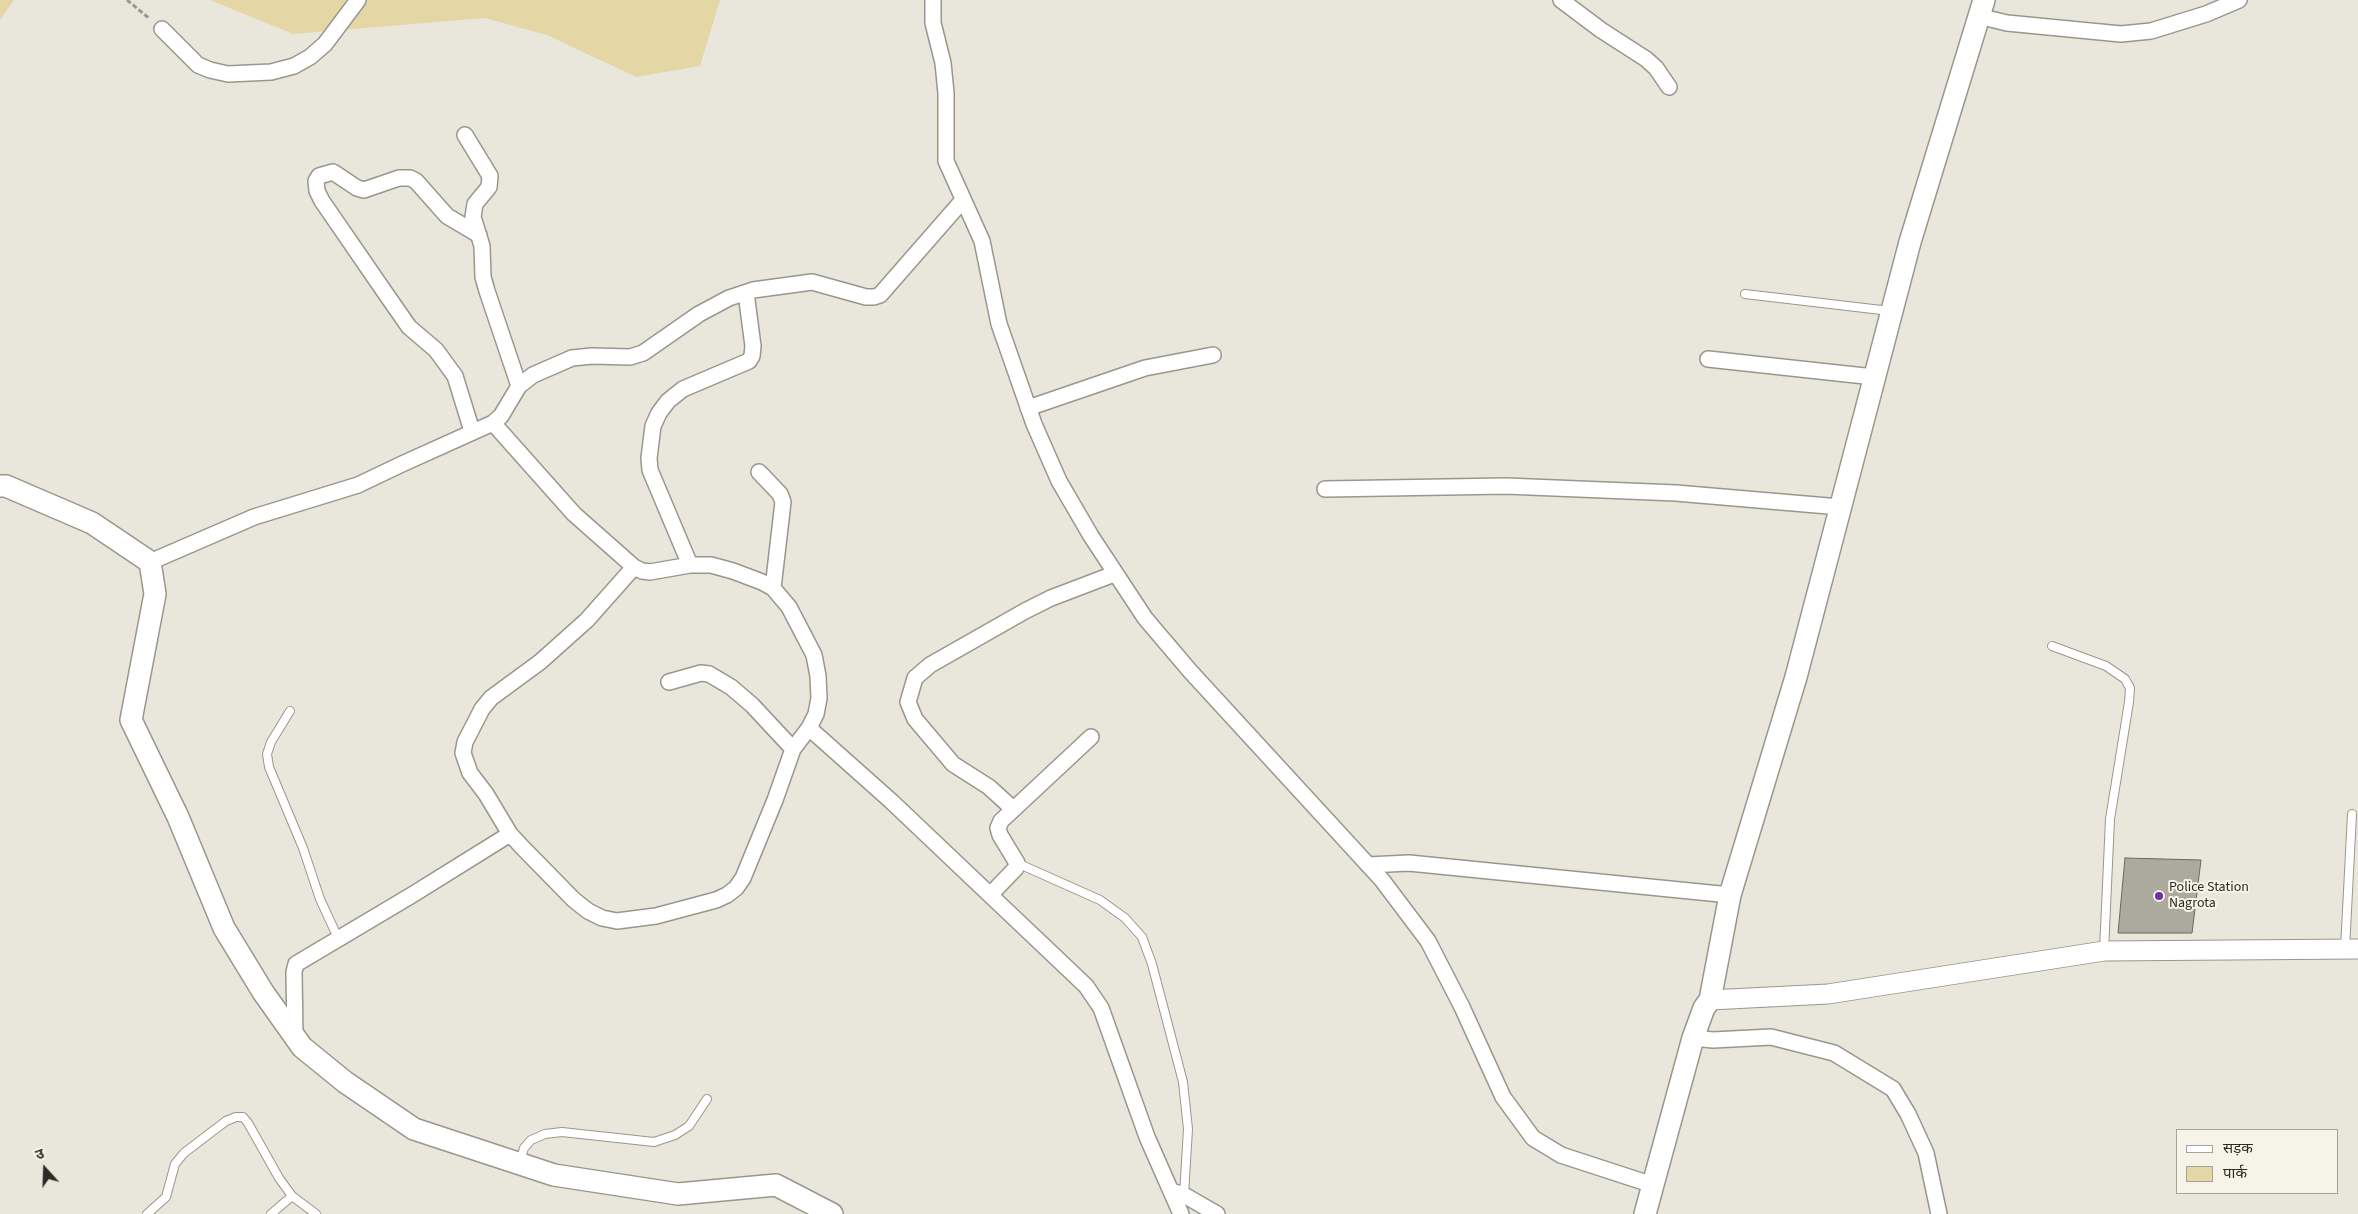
<!DOCTYPE html>
<meta charset="utf-8">
<style>
body{margin:0}
#map{position:relative;width:2358px;height:1214px;overflow:hidden;background:#e9e6db;font-family:"Source Sans 3","Noto Sans Devanagari",sans-serif}
canvas{display:block}
.legend{position:absolute;left:2176px;top:1129px;width:162px;height:65px;box-sizing:border-box;background:#f6f3e8;border:1px solid #a5a39a;margin:0;padding:6px 9px;list-style:none;font-size:15px;color:#2c2b26}
.legend li{display:flex;align-items:center;gap:10px;height:25px}
.legend b{width:25px;border:1px solid #a5a39a}
.north{position:absolute;left:20px;top:1144px;width:50px;height:50px;-webkit-text-stroke:4px #f6f3e8;paint-order:stroke;rotate:340deg;font-size:14px;font-weight:700;line-height:20px;text-align:center;color:#2c2b26}
.north::after{content:'';display:block;margin:auto;width:18px;height:22px;background:#2c2b26;clip-path:polygon(50% 0,100% 100%,50% 72%,0 100%)}
</style>
<div id="map">
<canvas width="2358" height="1214"></canvas>
<ul class="legend">
<li><b style="height:6px;background:#fff"></b>सड़क</li>
<li><b style="height:14px;background:#e5d7a5"></b>पार्क</li>
</ul>
<div class="north">उ</div>
</div>
<script>
const ctx = document.querySelector('canvas').getContext('2d');
ctx.lineJoin = 'round';
function fillPath(path, color) { ctx.fillStyle = color; ctx.fill(path, 'evenodd'); }
const toPath = rows => new Path2D(rows.map(r => 'M' + r).join(''));
function stroke(path, color, width, dash) { ctx.strokeStyle = color; ctx.lineWidth = width; ctx.lineCap = dash ? 'butt' : 'round'; ctx.setLineDash(dash || []); ctx.stroke(path); }
function drawText(font, color, halo, rows, align = 'center') {
  ctx.font = font + ' "Source Sans 3",sans-serif'; ctx.lineWidth = 4; ctx.setLineDash([]); ctx.textBaseline = 'middle'; ctx.strokeStyle = halo; ctx.fillStyle = color; for (const [text, x, y, turn = 0] of rows) {
    ctx.save(); ctx.translate(x, y); ctx.rotate((+turn || 0) * Math.PI / 180); ctx.textAlign = isNaN(turn) ? turn : align; if (halo) ctx.strokeText(text, 0, 0); ctx.fillText(text, 0, 0); ctx.restore();
  }
}
const green = toPath([
 [0,0,14,0,0,20],
 [210,0,720,0,700,66,636,77,547,35,485,18,293,34]
]);
const building = toPath([
 [2125,858,2201,860,2192,933,2118,933,2125,858]
]);
const path = toPath([
 [127,0,150,19]
]);
const service = toPath([
 [1745,294,1890,311],
 [2052,646,2106,666,2125,679,2130,688,2129,702,2110,819,2104,951],
 [290,711,271,742,267,754,269,767,303,848,320,899,338,938],
 [1017,863,1100,900,1125,918,1142,937,1152,964,1183,1082,1188,1129,1184,1195],
 [2345,949,2352,814],
 [520,1162,524,1148,531,1140,545,1134,562,1132,654,1142,675,1135,689,1126,707,1099],
 [147,1214,166,1197,175,1164,184,1153,226,1121,236,1117,243,1117,248,1123,279,1178,292,1196,316,1214],
 [271,1214,292,1196]
]);
const minor = toPath([
 [933,0,933,23,943,63,946,93,946,161,982,241,999,324,1034,424,1059,481,1091,536,1145,618,1190,671,1382,880,1428,941,1462,1007,1503,1097,1533,1138,1561,1155,1653,1185],
 [1561,0,1601,30,1646,59,1656,68,1669,87],
 [1978,16,2007,23,2121,34,2151,31,2206,14,2239,0],
 [162,29,198,65,210,70,228,74,271,72,294,66,310,57,325,44,358,0],
 [465,135,490,176,489,187,475,204,473,217,482,246,483,277,487,291,519,386],
 [1708,359,1874,377],
 [1028,408,1145,368,1213,355],
 [493,423,574,514,634,567,642,571,650,572,690,565,711,565,733,571,762,582,773,588,789,607,814,655,818,676,819,698,816,714,809,728,793,749,775,800,743,878,736,888,727,895,716,900,656,916,617,921,602,918,588,911,574,900,523,848,510,834,486,794,470,773,463,753,465,742,482,709,491,698,540,662,587,620,634,567],
 [472,431,455,376,436,350,409,327,386,294,322,201,317,191,316,181,319,176,333,172,357,188,364,190,399,178,410,178,416,181,447,216,479,235],
 [759,472,780,494,783,502,773,588],
 [1325,489,1506,486,1676,493,1840,507],
 [150,562,254,517,358,485,402,464,493,423,501,416,519,386,533,375,572,358,592,356,630,357,643,353,699,314,729,298,753,290,812,282,866,297,874,297,880,295,963,200],
 [690,565,650,470,649,458,653,426,659,413,668,401,683,389,749,361,752,356,753,346,746,293],
 [669,682,701,673,709,674,731,687,752,705,793,749],
 [809,728,891,801,1086,986,1101,1008,1147,1137,1181,1214],
 [1012,808,989,787,953,764,915,719,908,702,915,678,930,665,1025,611,1051,598,1114,574],
 [1368,865,1409,863,1730,895],
 [990,895,1016,868,1017,863,1000,835,998,828,1001,821,1091,737],
 [295,1037,294,972,296,964,412,895,510,834],
 [1693,1038,1713,1040,1771,1037,1834,1053,1893,1089,1908,1114,1926,1153,1939,1214],
 [1171,1191,1184,1195,1217,1214]
]);
const tertiary = toPath([
 [1710,1000,1828,994,2104,951,2358,949]
]);
const secondary = toPath([
 [0,486,6,486,92,523,150,562,155,594,131,720,178,817,224,928,263,992,302,1047,345,1082,414,1129,554,1175,678,1194,776,1185,832,1214],
 [1645,1214,1693,1038,1704,1008,1710,1000,1730,895,1796,677,1910,242,1984,0]
]);
const markers = [
 [2159,896,5,"#6f2fa5"]
];
const poiNames = [
 ["Police Station",2169,888],
 ["Nagrota",2169,904]
];
fillPath(green, '#e5d7a5');
fillPath(building, '#aca99f');
stroke(building, '#6b695f', 1);
stroke(service, '#99978d', 10);
stroke(minor, '#99978d', 18);
stroke(tertiary, '#99978d', 21);
stroke(secondary, '#99978d', 24);
stroke(path, '#9a9890', 3, [5, 2.5]);
stroke(service, '#fff', 8);
stroke(minor, '#fff', 15);
stroke(tertiary, '#fff', 19);
stroke(secondary, '#fff', 21);
for (const [x, y, r, color] of markers) { const dot = new Path2D(); dot.arc(x, y, r, 0, 2 * Math.PI); ctx.fillStyle = color; ctx.fill(dot); stroke(dot, '#f6f3e8', 2); }
drawText('14px', '#2c2b26', '#f6f3e8', poiNames, 'left');
</script>
